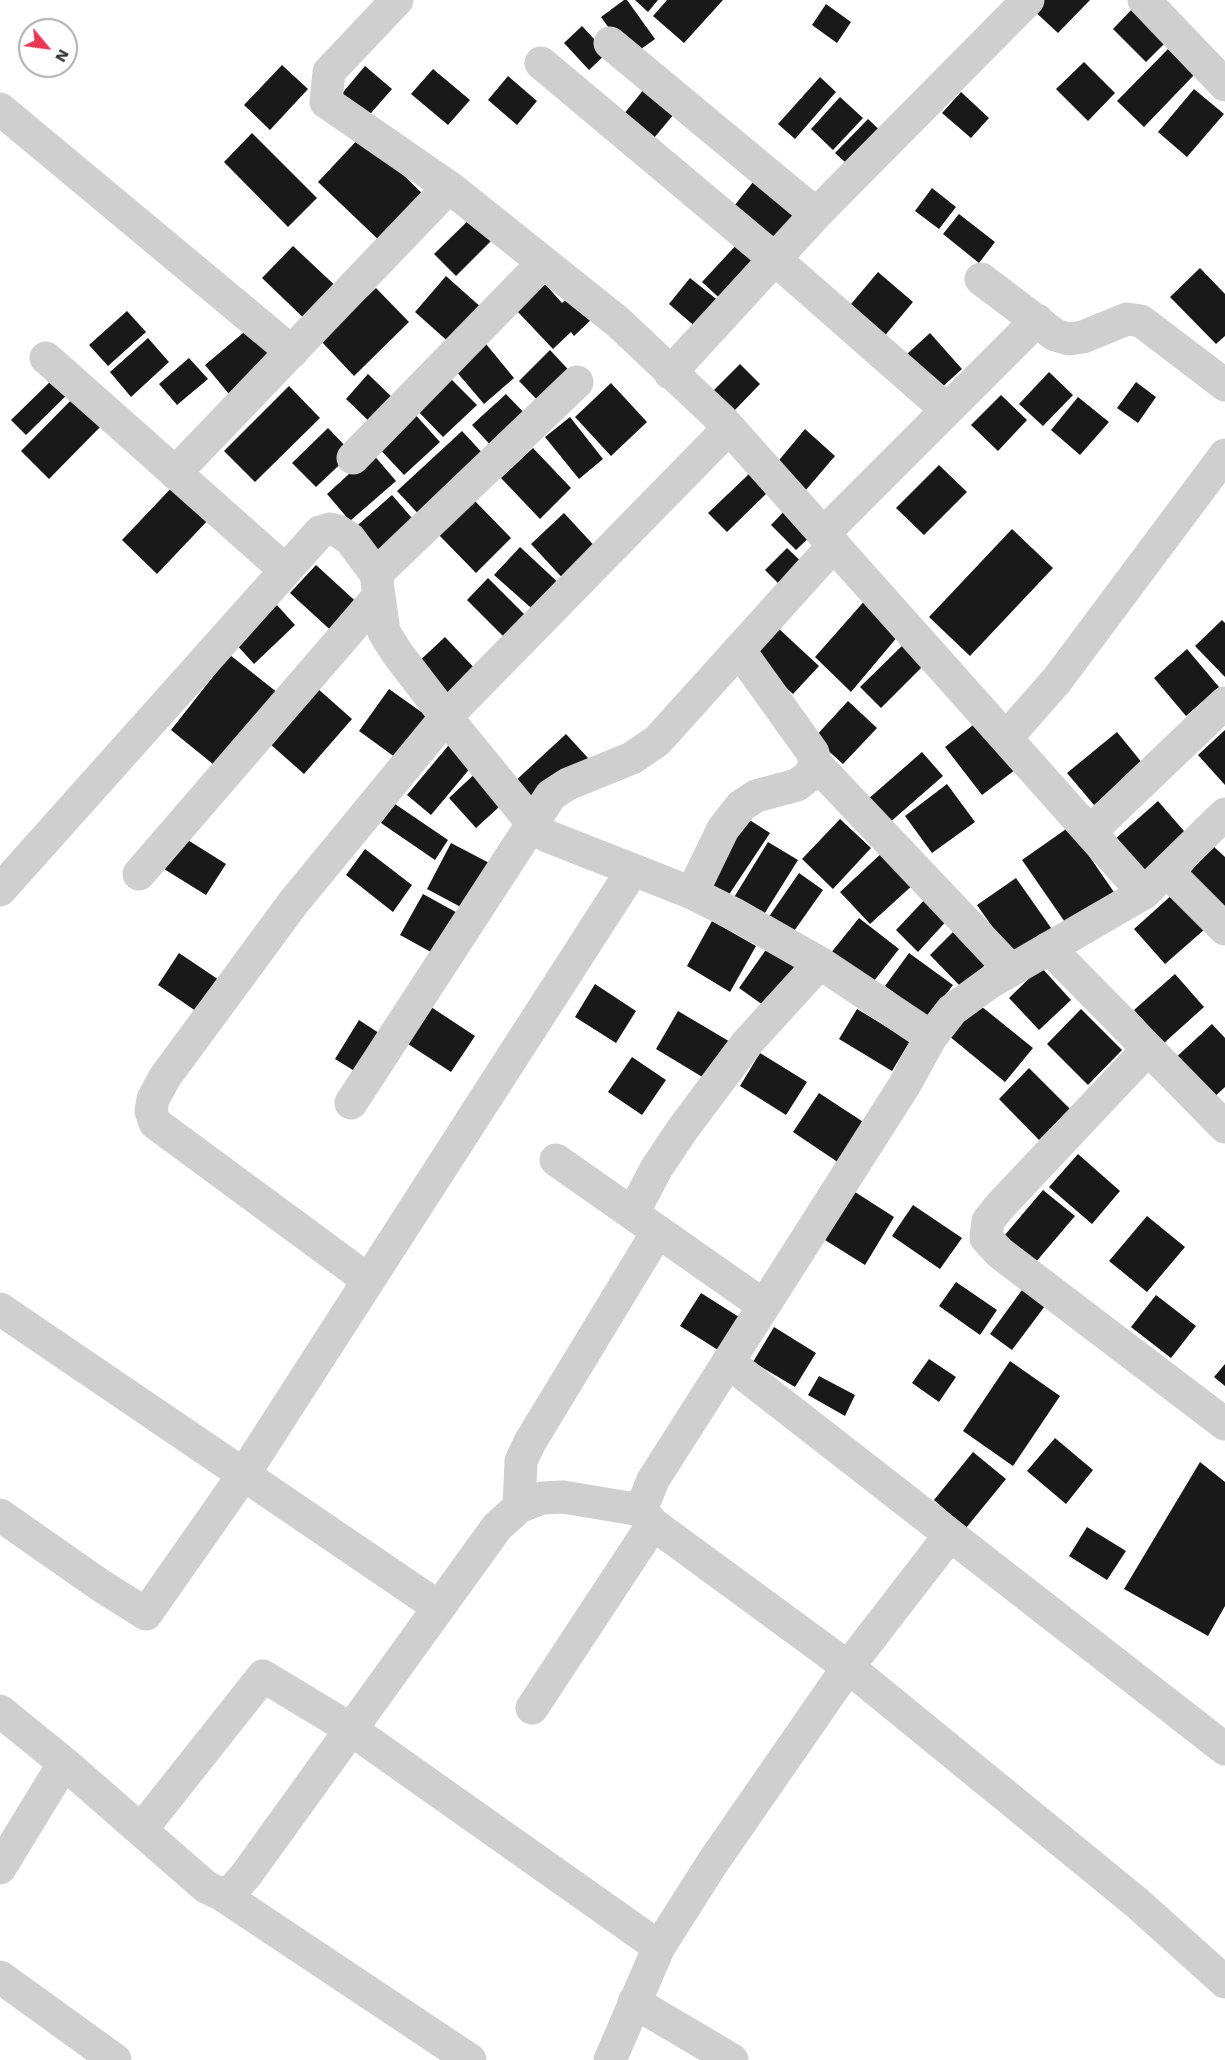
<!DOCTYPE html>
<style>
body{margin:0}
#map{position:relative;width:1225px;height:2060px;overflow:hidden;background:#fff;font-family:"Work Sans",sans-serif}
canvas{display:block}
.north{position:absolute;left:18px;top:18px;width:60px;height:60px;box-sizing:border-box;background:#fff;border:2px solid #adadad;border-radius:50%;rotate:119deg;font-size:16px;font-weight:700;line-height:24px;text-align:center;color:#323232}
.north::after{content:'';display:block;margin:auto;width:21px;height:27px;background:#e83654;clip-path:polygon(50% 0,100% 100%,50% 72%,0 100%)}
</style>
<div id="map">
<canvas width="1225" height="2060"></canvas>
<div class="north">N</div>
</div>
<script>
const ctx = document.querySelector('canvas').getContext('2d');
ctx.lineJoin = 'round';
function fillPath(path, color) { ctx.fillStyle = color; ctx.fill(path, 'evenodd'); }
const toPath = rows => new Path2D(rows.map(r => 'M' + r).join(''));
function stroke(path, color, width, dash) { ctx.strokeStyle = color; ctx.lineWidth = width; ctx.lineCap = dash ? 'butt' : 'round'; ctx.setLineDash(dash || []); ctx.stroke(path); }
const building = toPath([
 [624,0,627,0,655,39,630,57,601,17],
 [635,0,658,0,648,12],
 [667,0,723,0,684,43,653,16],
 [1039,0,1090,0,1058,33,1031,8],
 [826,4,851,22,837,43,812,25],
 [1134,7,1167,41,1146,62,1113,29],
 [582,26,607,53,589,70,564,43],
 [1168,49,1194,75,1144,127,1117,101],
 [1084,62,1115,93,1088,121,1056,89],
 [282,65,308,89,270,130,244,105],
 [365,66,392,89,365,120,339,97],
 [433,69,470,100,448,125,411,94],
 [508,76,537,101,517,125,488,100],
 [820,77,836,92,795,139,778,124],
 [649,83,679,108,649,144,619,120],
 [1194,89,1224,114,1187,157,1158,132],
 [961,92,989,118,971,138,942,113],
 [840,97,863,118,833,150,811,129],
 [868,119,887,137,855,171,835,153],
 [252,133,317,198,288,227,224,162],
 [362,135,427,198,383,244,318,182],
 [753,182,802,220,775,254,727,215],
 [932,188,956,207,939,229,915,211],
 [478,211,499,233,456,276,434,254],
 [959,214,995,242,979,263,943,234],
 [739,242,764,265,727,305,702,282],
 [293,246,341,291,310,324,262,278],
 [1200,268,1225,294,1225,336,1216,344,1170,297],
 [878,272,913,302,877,345,841,316],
 [446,276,483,309,452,345,415,312],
 [690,278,720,302,698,329,669,304],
 [545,284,562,303,573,293,595,316,574,336,571,332,553,349,517,311],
 [376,288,409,322,354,376,321,341],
 [127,311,146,332,108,366,89,345],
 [249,328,273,356,229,394,205,365],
 [930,333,962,369,939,390,907,354],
 [148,338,169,362,131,397,110,372],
 [486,344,514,378,484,404,455,370],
 [550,350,578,380,547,410,519,381],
 [189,358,208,379,177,405,159,384],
 [740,364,760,384,734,411,713,391],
 [1049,372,1073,395,1043,426,1019,404],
 [368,374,398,403,375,427,346,399],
 [57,375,72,390,26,435,11,420],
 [447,375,477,405,443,437,414,407],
 [1136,382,1156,397,1138,423,1117,408],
 [611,383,647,422,611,456,575,417],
 [289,386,320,418,255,482,224,451],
 [79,392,107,420,49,479,21,451],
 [506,394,530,419,496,451,472,425],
 [1001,395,1027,420,998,451,971,425],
 [1078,397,1109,422,1080,455,1051,430],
 [412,411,440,442,404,475,376,445],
 [570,417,603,459,579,479,545,437],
 [328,428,352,453,316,487,292,463],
 [805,429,835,456,805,491,775,465],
 [462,431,488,459,424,520,397,491],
 [533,448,571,488,540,519,501,478],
 [372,453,396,481,350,521,327,494],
 [939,465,967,492,924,535,896,508],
 [749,474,767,493,727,532,708,513],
 [176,483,211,517,157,574,122,540],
 [392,495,418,525,377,562,351,531],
 [474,500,511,538,476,573,439,535],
 [791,504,817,530,796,550,771,525],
 [564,513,601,553,568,584,531,544],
 [1012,529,1053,568,970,656,929,617],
 [520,547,563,587,538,614,494,575],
 [787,548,808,568,786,591,765,570],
 [316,565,363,608,337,636,290,593],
 [488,578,526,616,505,638,467,600],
 [867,598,904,629,851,692,815,657],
 [277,605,295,625,254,664,235,643],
 [1222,620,1225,623,1225,677,1195,646],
 [778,628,819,666,793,694,751,656],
 [445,637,480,674,450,702,415,665],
 [910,638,930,659,881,708,860,687],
 [1187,649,1219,687,1186,716,1154,678],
 [230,655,283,697,219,769,171,730],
 [317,688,352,719,304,774,269,743],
 [389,689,434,721,403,763,359,731],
 [848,701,877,728,843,764,814,738],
 [977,722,1015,770,982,795,945,747],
 [1225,730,1225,785,1198,755],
 [1117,732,1143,764,1094,805,1067,773],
 [566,734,588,758,534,807,513,783],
 [453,740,477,760,431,815,407,795],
 [922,752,943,776,888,824,867,800],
 [482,767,510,797,476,828,449,798],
 [947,784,975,822,932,853,905,816],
 [1158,801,1190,838,1146,876,1114,840],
 [395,804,448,840,435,860,381,823],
 [748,819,770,833,728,896,706,881],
 [840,819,871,848,833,889,802,859],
 [1069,827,1116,895,1069,928,1022,860],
 [183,837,226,864,206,895,164,869],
 [768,842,798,860,763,916,733,899],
 [451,843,497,867,472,913,427,889],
 [1213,846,1225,857,1225,915,1184,879],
 [365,849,412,885,393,912,346,875],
 [885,850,915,883,870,924,840,892],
 [799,873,823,890,792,934,768,918],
 [1016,878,1056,935,1017,962,977,905],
 [423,894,463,916,440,957,400,935],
 [1173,894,1205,929,1165,964,1134,929],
 [928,896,951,916,918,952,896,930],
 [859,918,899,949,870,986,830,954],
 [712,921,756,946,730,992,687,966],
 [959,926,991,959,962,988,930,955],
 [770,944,801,966,770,1010,739,988],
 [179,953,228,986,206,1018,158,985],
 [909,953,953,985,928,1018,885,986],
 [1041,967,1071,1000,1039,1030,1009,998],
 [1175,974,1204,1007,1164,1043,1134,1010],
 [595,984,636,1011,616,1043,575,1017],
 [976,1002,1033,1048,1005,1082,949,1036],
 [431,1007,475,1036,451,1072,408,1044],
 [857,1009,910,1041,892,1071,839,1039],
 [1081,1009,1122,1050,1088,1085,1047,1044],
 [678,1011,732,1043,709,1081,656,1049],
 [359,1020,385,1037,361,1075,335,1059],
 [1212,1024,1225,1038,1225,1087,1209,1102,1171,1062],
 [760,1053,807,1082,786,1115,740,1086],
 [632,1057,666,1080,642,1115,608,1092],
 [1029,1068,1070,1109,1039,1140,999,1099],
 [819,1093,874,1129,848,1169,793,1132],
 [1078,1154,1120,1191,1092,1224,1049,1187],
 [1043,1190,1075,1216,1035,1263,1004,1236],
 [855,1192,894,1217,865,1265,825,1240],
 [913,1205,962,1238,940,1269,892,1236],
 [1147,1216,1185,1247,1147,1292,1109,1261],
 [956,1282,997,1310,980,1335,939,1306],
 [1022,1290,1045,1306,1012,1350,990,1334],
 [701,1293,739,1317,718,1350,680,1326],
 [1156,1295,1196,1326,1171,1358,1131,1327],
 [774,1327,816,1353,795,1387,753,1362],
 [929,1359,956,1377,939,1402,912,1383],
 [1010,1361,1060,1396,1013,1466,963,1431],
 [1225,1364,1225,1386,1214,1377],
 [819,1376,855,1395,845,1416,808,1395],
 [1055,1438,1093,1470,1066,1504,1027,1471],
 [973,1452,1006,1479,966,1528,934,1500],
 [1200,1462,1225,1482,1225,1606,1208,1636,1124,1589],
 [1087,1527,1126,1551,1107,1580,1069,1556]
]);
const minor = toPath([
 [397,0,329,72,326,102,449,187,618,322,722,420,1144,893],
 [1144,0,1225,85],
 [610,43,816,214],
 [541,63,776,260,947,410],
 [0,109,292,352],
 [981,279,1055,335,1069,339,1083,337,1127,319,1141,321,1225,385],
 [46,358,285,570],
 [670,373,816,214,1028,0],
 [353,458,543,263],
 [175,473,449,187],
 [823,534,1037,320],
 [376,574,577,382],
 [1006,738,1057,680,1225,455],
 [815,763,1011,970],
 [1090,832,1225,703],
 [1167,871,1225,929],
 [139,874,378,597],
 [0,890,320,532,330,529,338,531,350,539,376,574,384,632,397,653,446,717,534,825,547,836,692,893,736,915,820,963,931,1037],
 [692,893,723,829,741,806,756,796,797,785,810,775,815,763,813,753,739,650],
 [1049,948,1225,1127],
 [1148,1049,1000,1206,988,1221,986,1238,1000,1253,1225,1424],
 [351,1103,551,795,568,784,632,758,657,741,834,545],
 [556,1160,763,1305],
 [633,1213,656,1169,682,1130,747,1043,820,963],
 [368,1280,155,1123,151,1111,153,1099,165,1077,293,903,446,717,729,428],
 [0,1309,437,1606],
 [728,1362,1225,1749],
 [519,1507,521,1461,530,1442,658,1231],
 [0,1515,100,1585,146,1614,244,1474,632,871],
 [532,1708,653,1524],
 [0,1711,64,1763,206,1887,221,1894,233,1890,246,1875,497,1527,519,1507,542,1498,563,1497,641,1510],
 [141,1830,263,1676,349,1728,659,1947],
 [0,1868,64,1763],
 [221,1894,470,2060],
 [0,1977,115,2060],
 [634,2002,732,2060],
 [610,2060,659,1947,713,1862,848,1667,950,1535]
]);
const tertiary = toPath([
 [1225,814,1144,893,989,983,952,1010,931,1037,904,1086,653,1480,641,1510,653,1524,848,1667,1136,1902,1225,1982]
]);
fillPath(building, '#191919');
stroke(minor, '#cfcfcf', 33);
stroke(tertiary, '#cfcfcf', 33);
</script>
